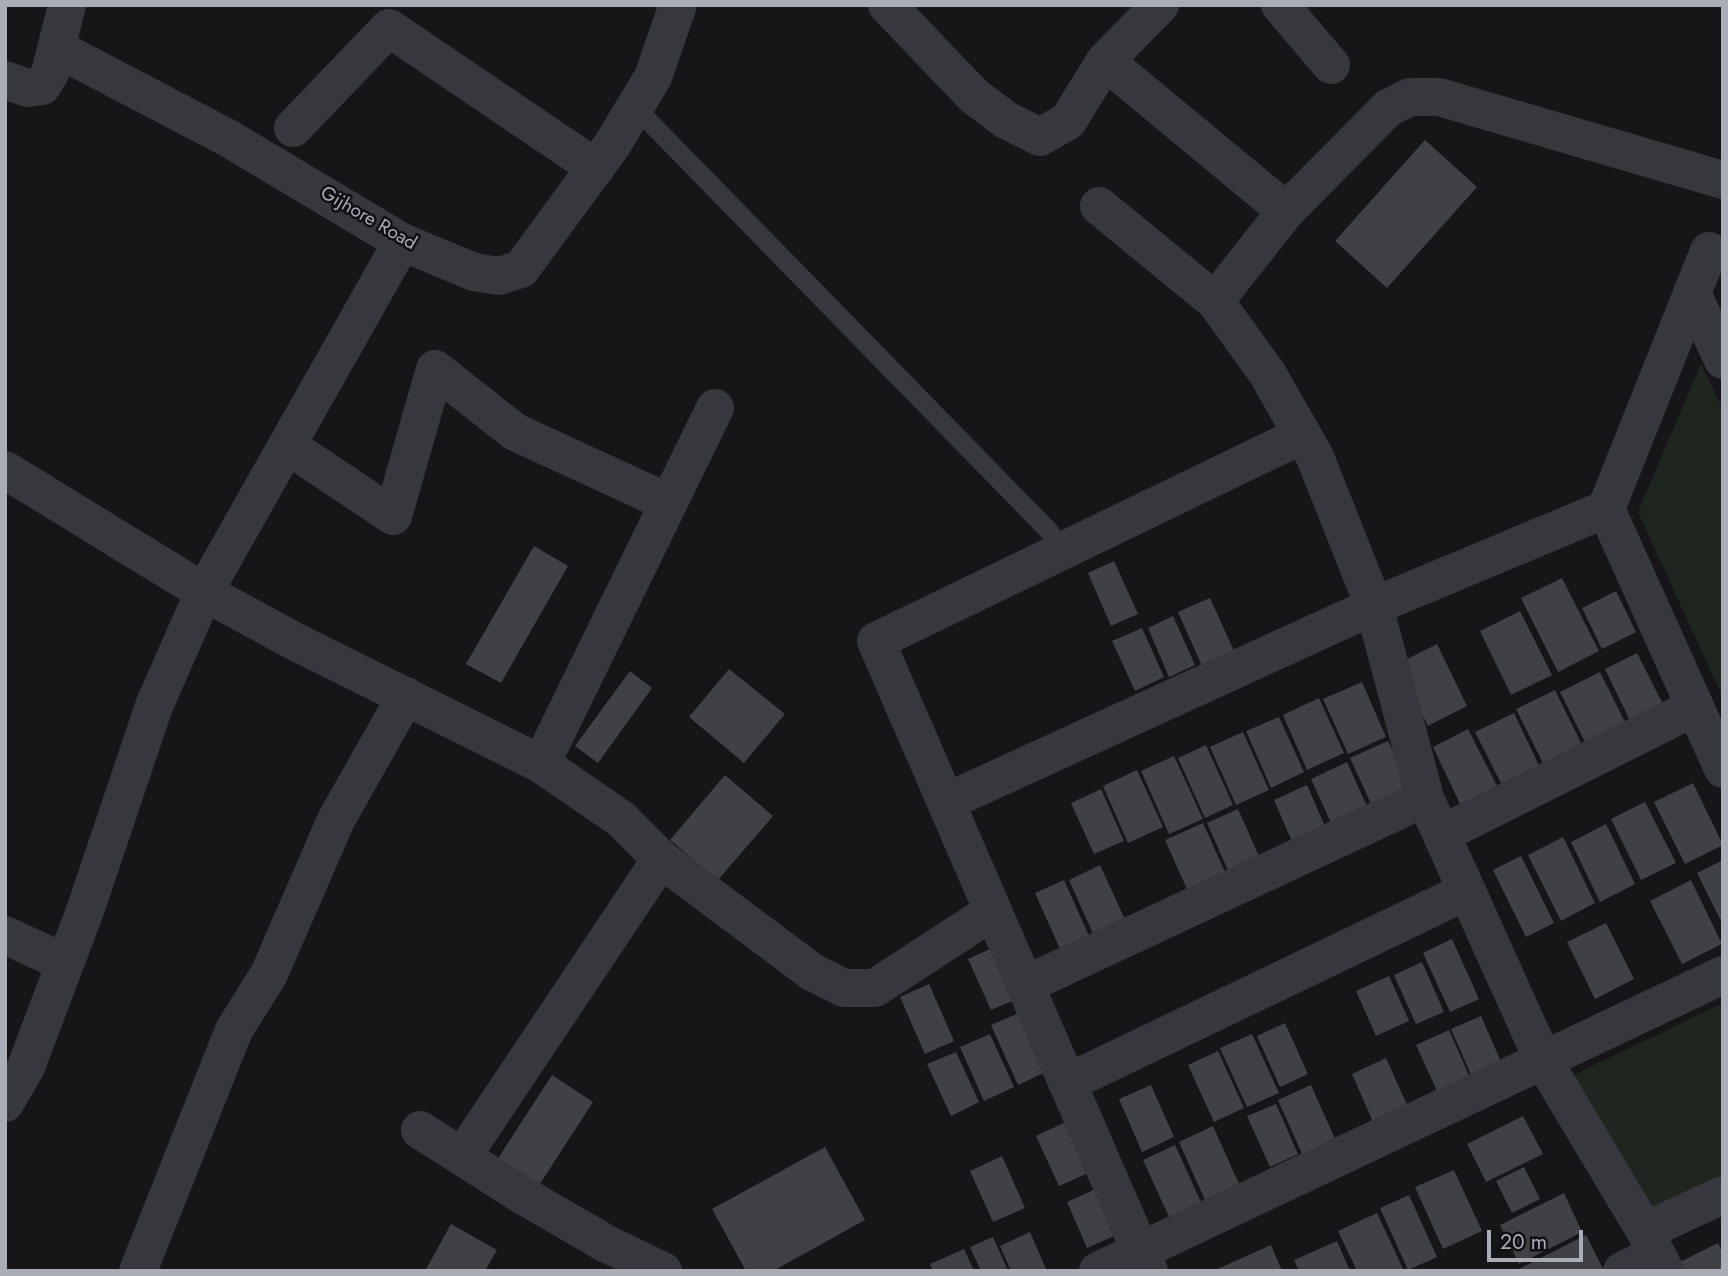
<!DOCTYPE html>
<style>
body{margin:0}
#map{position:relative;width:1728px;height:1276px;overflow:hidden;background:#161618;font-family:Jost,sans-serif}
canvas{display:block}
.frame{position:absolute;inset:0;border:7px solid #a8adb8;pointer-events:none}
.scale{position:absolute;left:1487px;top:1230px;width:96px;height:32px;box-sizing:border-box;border:4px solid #a8adb8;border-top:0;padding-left:9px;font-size:21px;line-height:24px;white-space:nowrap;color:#a8adb8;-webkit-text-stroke:5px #111113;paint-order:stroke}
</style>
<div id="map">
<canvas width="1728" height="1276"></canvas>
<div class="frame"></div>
<div class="scale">20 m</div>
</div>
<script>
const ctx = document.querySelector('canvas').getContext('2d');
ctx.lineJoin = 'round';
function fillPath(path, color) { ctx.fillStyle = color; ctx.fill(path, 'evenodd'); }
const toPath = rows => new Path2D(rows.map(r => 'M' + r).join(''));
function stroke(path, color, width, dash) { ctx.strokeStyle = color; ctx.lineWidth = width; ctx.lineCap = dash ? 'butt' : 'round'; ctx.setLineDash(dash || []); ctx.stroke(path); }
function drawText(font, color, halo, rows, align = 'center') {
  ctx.font = font + ' Jost,sans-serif'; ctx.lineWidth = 5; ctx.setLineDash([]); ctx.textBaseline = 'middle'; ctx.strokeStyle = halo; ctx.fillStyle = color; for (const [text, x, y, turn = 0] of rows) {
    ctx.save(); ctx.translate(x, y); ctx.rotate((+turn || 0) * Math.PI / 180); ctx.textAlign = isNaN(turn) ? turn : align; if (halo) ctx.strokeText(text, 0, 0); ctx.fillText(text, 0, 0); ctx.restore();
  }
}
const green = toPath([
 [1701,364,1723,409,1723,698,1638,512],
 [1723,1003,1723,1185,1644,1223,1574,1075]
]);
const building = toPath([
 [1425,140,1477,187,1387,288,1335,241],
 [534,546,568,566,501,683,466,664],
 [1114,561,1138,614,1111,626,1088,573],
 [1562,578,1599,651,1558,672,1521,598],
 [1616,591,1636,632,1602,649,1582,608],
 [1210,598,1234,651,1202,666,1178,612],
 [1520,611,1552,675,1511,695,1480,631],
 [1173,616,1195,665,1169,677,1148,628],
 [1142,628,1164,677,1135,691,1112,641],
 [1437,644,1467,706,1428,726,1397,664],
 [1637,653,1669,716,1636,733,1605,669],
 [729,669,785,714,744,763,689,717],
 [630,671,652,688,598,763,575,746],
 [1600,672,1629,730,1589,750,1560,692],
 [1362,682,1386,737,1348,754,1323,699],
 [1555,690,1584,749,1546,769,1516,709],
 [1319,698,1344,753,1307,770,1283,715],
 [1514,713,1541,770,1504,789,1475,732],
 [1279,717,1304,772,1271,788,1246,731],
 [1468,729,1497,786,1460,804,1433,747],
 [1243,732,1269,790,1236,805,1210,747],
 [1388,741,1412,793,1374,810,1350,758],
 [1206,745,1233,805,1205,818,1178,758],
 [1174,756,1203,819,1169,834,1141,771],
 [1347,762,1369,811,1333,827,1311,779],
 [1137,770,1163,827,1128,843,1103,786],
 [725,775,773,816,718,880,670,840],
 [1693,783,1723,845,1685,864,1654,802],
 [1307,785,1327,831,1294,846,1274,800],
 [1101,789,1124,841,1094,854,1071,803],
 [1645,802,1676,863,1641,880,1611,819],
 [1238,809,1261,861,1230,875,1207,823],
 [1203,823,1225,872,1187,889,1165,840],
 [1606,824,1635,884,1600,902,1571,842],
 [1563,837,1595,903,1561,921,1528,855],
 [1521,856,1554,923,1526,937,1493,870],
 [1723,860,1723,925,1697,873],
 [1100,865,1127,924,1095,938,1069,880],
 [1064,880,1089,936,1060,949,1035,893],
 [1691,880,1722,944,1682,964,1650,901],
 [1606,923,1634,979,1595,999,1567,942],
 [1452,939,1479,999,1450,1012,1423,953],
 [1001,944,1024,996,991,1010,968,959],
 [1422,962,1444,1012,1416,1024,1394,975],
 [1389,976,1409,1021,1376,1036,1356,991],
 [929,984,954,1041,925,1054,900,997],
 [1026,1010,1052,1069,1018,1085,991,1025],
 [1481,1016,1502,1064,1472,1077,1451,1029],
 [1285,1023,1308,1074,1280,1087,1257,1036],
 [1449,1030,1470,1078,1438,1093,1416,1045],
 [990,1034,1014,1087,984,1101,960,1047],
 [1252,1034,1279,1093,1247,1107,1220,1048],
 [1218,1051,1244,1108,1214,1122,1188,1065],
 [956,1052,979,1102,951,1116,927,1064],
 [1386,1058,1408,1107,1373,1122,1352,1074],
 [552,1075,593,1102,536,1190,495,1163],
 [1151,1085,1174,1137,1142,1152,1119,1099],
 [1311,1085,1336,1141,1303,1156,1278,1100],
 [1276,1104,1298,1154,1270,1167,1247,1116],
 [1523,1116,1543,1154,1486,1182,1467,1144],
 [1072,1119,1095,1170,1059,1186,1036,1136],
 [1213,1126,1239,1184,1205,1200,1179,1142],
 [1175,1145,1201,1202,1169,1217,1143,1160],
 [825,1147,865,1220,773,1271,746,1271,712,1209],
 [1002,1156,1025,1208,993,1222,970,1171],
 [1524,1167,1540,1199,1512,1213,1496,1181],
 [1454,1170,1482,1231,1443,1249,1415,1187],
 [1100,1187,1121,1233,1087,1248,1067,1202],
 [1564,1193,1582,1232,1519,1264,1500,1225],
 [1409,1195,1437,1257,1408,1270,1380,1208],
 [1377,1213,1404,1271,1357,1271,1338,1231],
 [451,1224,497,1250,485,1271,425,1271],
 [1030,1232,1047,1271,1011,1271,1000,1246],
 [1586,1235,1604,1271,1515,1271],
 [993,1237,1008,1271,981,1271,970,1247],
 [1337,1241,1350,1271,1299,1271,1294,1260],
 [1718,1243,1723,1253,1723,1271,1677,1271,1674,1265],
 [1271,1245,1282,1271,1213,1271],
 [964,1249,974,1271,933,1271,930,1264]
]);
const service = toPath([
 [635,107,1049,531,1063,551]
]);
const minor = toPath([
 [887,5,974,96,1006,120,1040,137,1068,121,1105,61],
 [1160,5,1105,61,1286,211],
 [1280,5,1331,65],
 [56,48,228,138,402,242,474,272,499,276,521,269,612,145,653,77,678,5],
 [5,80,28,88,42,86,50,73,67,5],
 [293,128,389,28,596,168],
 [1099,206,1215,301],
 [1709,251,1606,509,1723,769],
 [1692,293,1723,360],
 [288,446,393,516,435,369,515,432,667,502],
 [5,470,204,592,294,641,541,764,621,819,661,859,812,972,844,988,875,988,993,911],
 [541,764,715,408],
 [946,802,1374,606,1606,509],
 [1442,834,1695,707],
 [5,935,65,963],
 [1025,985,1425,798],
 [1067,1083,1467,891],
 [5,1103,26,1067,86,908,154,706,204,592,402,242],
 [420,1130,519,1193,605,1243,663,1271],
 [462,1157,661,859],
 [1645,1231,1723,1195],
 [138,1271,234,1030,269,974,336,820,406,696],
 [1098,1271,1723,975],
 [1149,1271,876,641,1302,435],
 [1622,1271,1656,1254],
 [1665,1271,1645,1231,1543,1060,1425,798,1374,606,1315,457,1267,373,1215,301,1286,211,1388,108,1410,97,1439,97,1723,180]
]);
const streetNames = [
 ["Gijhore Road",368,219,30]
];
fillPath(green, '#1e261f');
fillPath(building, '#404145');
stroke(service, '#37383d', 19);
stroke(minor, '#37383d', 38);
drawText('19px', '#a8adb8', '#111113', streetNames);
</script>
